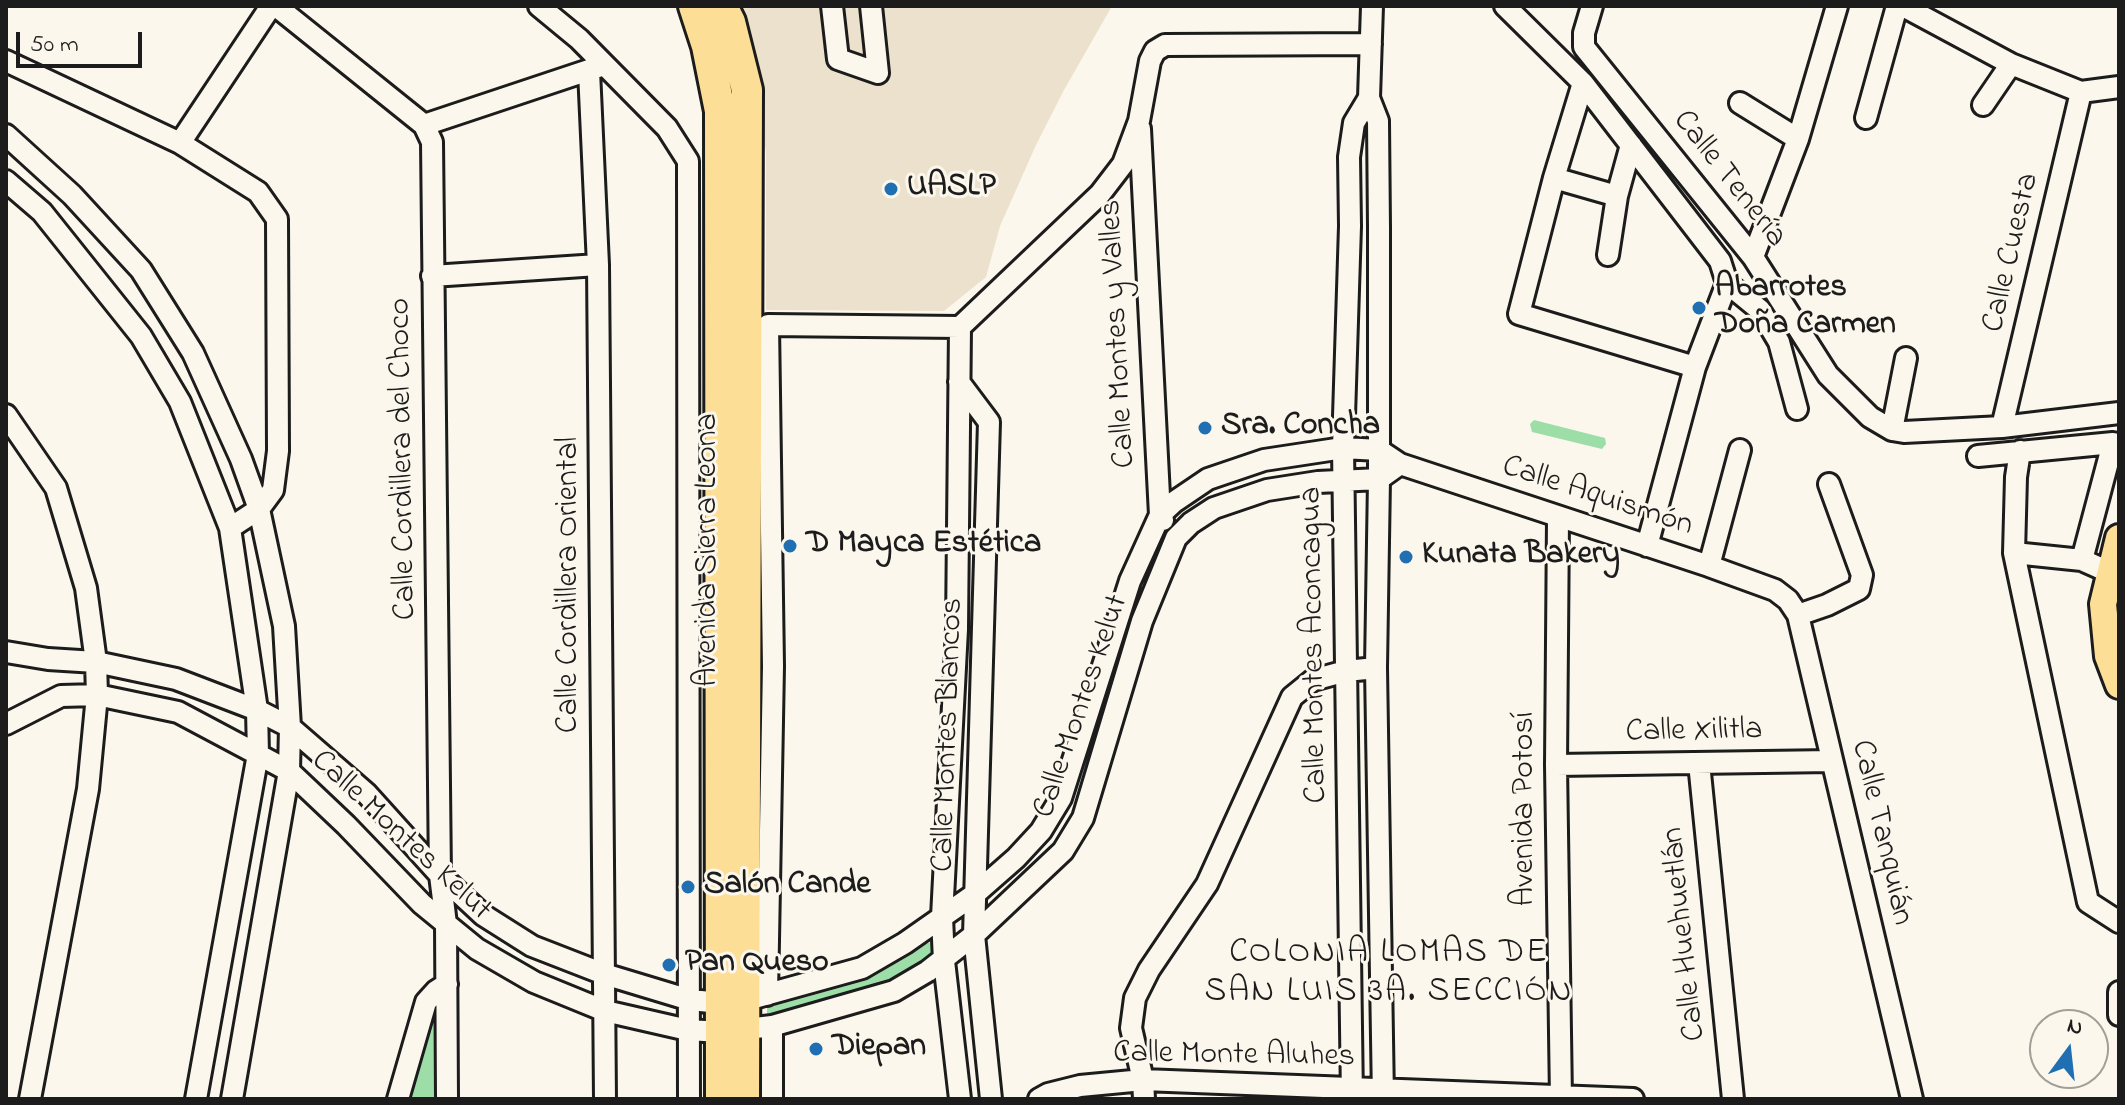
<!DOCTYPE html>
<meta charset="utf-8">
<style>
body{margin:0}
#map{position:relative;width:2125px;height:1105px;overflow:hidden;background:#fbf7ec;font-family:"Indie Flower",sans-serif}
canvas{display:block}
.frame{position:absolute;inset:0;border:8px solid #1c1c1c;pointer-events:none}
.north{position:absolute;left:2029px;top:1009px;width:80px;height:80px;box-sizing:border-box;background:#fbf7ec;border:2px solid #a29f99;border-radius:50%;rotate:15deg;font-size:22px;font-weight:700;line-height:32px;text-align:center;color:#1c1c1c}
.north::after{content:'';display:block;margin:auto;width:28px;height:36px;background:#1f6fb2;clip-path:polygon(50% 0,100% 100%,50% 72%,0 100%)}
.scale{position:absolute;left:16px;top:32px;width:126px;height:36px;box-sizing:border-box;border:4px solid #1c1c1c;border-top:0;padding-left:10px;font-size:24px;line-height:28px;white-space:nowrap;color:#1c1c1c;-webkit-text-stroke:6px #fbf7ec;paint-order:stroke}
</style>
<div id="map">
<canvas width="2125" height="1105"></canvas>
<div class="frame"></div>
<div class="north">N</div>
<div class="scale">50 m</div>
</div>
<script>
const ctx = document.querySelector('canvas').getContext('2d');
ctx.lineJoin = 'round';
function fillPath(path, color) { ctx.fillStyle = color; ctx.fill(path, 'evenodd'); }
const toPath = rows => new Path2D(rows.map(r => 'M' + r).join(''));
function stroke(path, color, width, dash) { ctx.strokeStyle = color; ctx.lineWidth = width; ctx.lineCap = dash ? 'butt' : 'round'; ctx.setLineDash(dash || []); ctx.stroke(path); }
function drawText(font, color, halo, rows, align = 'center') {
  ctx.font = font + ' "Indie Flower",sans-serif'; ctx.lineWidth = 6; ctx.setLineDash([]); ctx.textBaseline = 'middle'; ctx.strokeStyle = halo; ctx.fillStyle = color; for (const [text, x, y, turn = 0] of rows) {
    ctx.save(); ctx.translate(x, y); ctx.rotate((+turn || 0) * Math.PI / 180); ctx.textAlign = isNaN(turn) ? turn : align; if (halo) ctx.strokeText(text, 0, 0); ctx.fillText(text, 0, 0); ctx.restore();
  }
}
const built = toPath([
 [736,6,1112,6,1064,90,1036,145,1000,226,986,277,944,311,766,310,766,152,743,19]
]);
const green = toPath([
 [1534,420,1605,438,1606,444,1602,449,1532,432,1530,424],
 [933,942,938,945,939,952,904,977,846,997,767,1016,767,998,897,958,920,945],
 [436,1004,437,1099,409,1099]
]);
const minor = toPath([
 [276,6,424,125,432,142,440,875,446,924,447,1099],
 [539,6,579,39,667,128,688,161,689,1099],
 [832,6,838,59,878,73,871,6],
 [1372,6,1369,98,1378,121,1379,228,1379,479,1376,668,1383,1099],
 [1505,6,1583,83,1720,261,1727,283],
 [1592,6,1584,33,1584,47,1753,257,1828,375,1870,417,1892,430,1904,432,2002,427,2119,413],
 [1903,6,2011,64,2081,92,2119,87],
 [6,61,180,143,258,192,277,219,278,451,273,490,259,509,230,528],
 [589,71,598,265,605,1099],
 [1583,83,1554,178,1519,314,1695,367],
 [1740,103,1798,139],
 [1983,105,2011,64],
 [1866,118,1897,6],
 [424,125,598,67],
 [1140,129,1160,515,1163,520],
 [6,135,72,195,141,270,193,353,241,459,259,509,284,626,290,727,289,771,232,1099],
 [180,143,271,6],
 [1554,178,1617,196],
 [6,181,42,212,141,336,180,402,230,528,257,710,258,754,196,1099],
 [1608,255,1617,196,1631,145],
 [1753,257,1798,139,1837,6],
 [432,276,598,265],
 [1727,283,1760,310,1779,342,1797,409],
 [960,327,957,629,942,917,944,961,960,1099],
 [959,382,989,422,974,935,991,1099],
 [6,415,56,488,86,588,96,662,97,695,88,789,30,1099],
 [2002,427,2081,92],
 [1892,430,1906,358],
 [2020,451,2016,477,2014,553,2088,902,2119,922],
 [1978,456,2113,443,2082,560,2109,572,2119,570],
 [1558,518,1556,765,1561,1099],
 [1647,546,1695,367,1727,283],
 [2014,553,2082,560],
 [1709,566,1740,450],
 [1798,615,1827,605,1859,589,1862,575,1829,484],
 [6,652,48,659,96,662,176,679,257,710,290,727,366,793,440,875,483,915,532,946,604,974,690,1000,721,1003,743,1001,862,968,905,943,975,894,1016,858,1041,831,1061,798,1130,581,1160,515,1174,502,1208,479,1264,460,1343,448,1379,450,1400,464,1709,566,1775,590,1788,600,1798,615,1912,1099],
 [6,724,61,696,97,695,178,712,289,771,346,825,422,904,477,949,534,982,605,1011,688,1030,721,1032,772,1026,894,991,928,971,974,935,1063,851,1083,818,1142,621,1176,538,1191,523,1214,508,1267,490,1318,482,1379,479,1400,464],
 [1699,763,1733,1099],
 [1556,765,1832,761],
 [2119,992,2119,1015],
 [767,995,773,666,768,325,960,327,1100,194,1123,164,1139,121,1150,61,1155,51,1165,45,1371,44],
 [772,1026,772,1099],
 [398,1099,426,1002,436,991,447,984],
 [1039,1099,1048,1094,1080,1086,1143,1080,1633,1099],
 [1144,1099,1143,1080,1131,1028,1135,998,1149,970,1207,884,1292,697,1313,680,1346,671,1376,668],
 [1352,1099,1343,448,1350,226,1349,157,1354,123,1369,98]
]);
const major = toPath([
 [2119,538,2103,604,2108,656,2119,685]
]);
const highway = toPath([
 [694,6,707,46,720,111,721,1099],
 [722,6,730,22,747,90,744,1099]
]);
const markers = [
 [891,189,8,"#1f6fb2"],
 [1699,308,8,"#1f6fb2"],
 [1205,428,8,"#1f6fb2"],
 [790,546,8,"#1f6fb2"],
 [1406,557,8,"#1f6fb2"],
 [688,887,8,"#1f6fb2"],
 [669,965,8,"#1f6fb2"],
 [816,1049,8,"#1f6fb2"]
];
const streetNames = [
 ["Calle Tenería",1728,180,52],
 ["Calle Cuesta",2013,253,-77],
 ["Calle Montes y Valles",1120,334,-93],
 ["Calle Cordillera del Choco",405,459,-91],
 ["Calle Aquismón",1597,498,18],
 ["Avenida Sierra Leona",710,550,-90],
 ["Calle Cordillera Oriental",571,585,-90],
 ["Calle Montes Aconcagua",1316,645,-91],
 ["Calle Montes Kelut",1083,707,-71],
 ["Calle Xilitla",1694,733,-1],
 ["Calle Montes Blancos",950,735,-88],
 ["Avenida Potosí",1527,809,-90],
 ["Calle Tanquián",1880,833,77],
 ["Calle Montes Kelut",400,837,43],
 ["Calle Huehuetlán",1686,934,-96],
 ["Calle Monte Aluhes",1234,1057,1]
];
const poiNames = [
 ["UASLP",907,189],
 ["Abarrotes",1715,290],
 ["Doña Carmen",1715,327],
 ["Sra. Concha",1221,428],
 ["D Mayca Estética",806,546],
 ["Kunata Bakery",1422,557],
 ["Salón Cande",704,887],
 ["Pan Queso",685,965],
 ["Diepan",832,1049]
];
const neighbourhoodNames = [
 ["COLONIA LOMAS DE",1389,955],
 ["SAN LUIS 3A. SECCIÓN",1389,994]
];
fillPath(built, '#ece1cc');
fillPath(green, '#9ddea8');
stroke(minor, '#1c1c1c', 26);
stroke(major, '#1c1c1c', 32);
stroke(highway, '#1c1c1c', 36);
stroke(minor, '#fbf7ec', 20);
stroke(major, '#fdde96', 26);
stroke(highway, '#fdde96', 30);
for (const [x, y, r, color] of markers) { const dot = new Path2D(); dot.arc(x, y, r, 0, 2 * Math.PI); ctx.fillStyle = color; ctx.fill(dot); stroke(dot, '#fbf7ec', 3); }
drawText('32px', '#1c1c1c', '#fbf7ec', streetNames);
drawText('bold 32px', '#1c1c1c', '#fbf7ec', poiNames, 'left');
ctx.letterSpacing = '2px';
drawText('34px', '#1c1c1c', '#fbf7ec', neighbourhoodNames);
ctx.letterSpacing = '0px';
</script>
